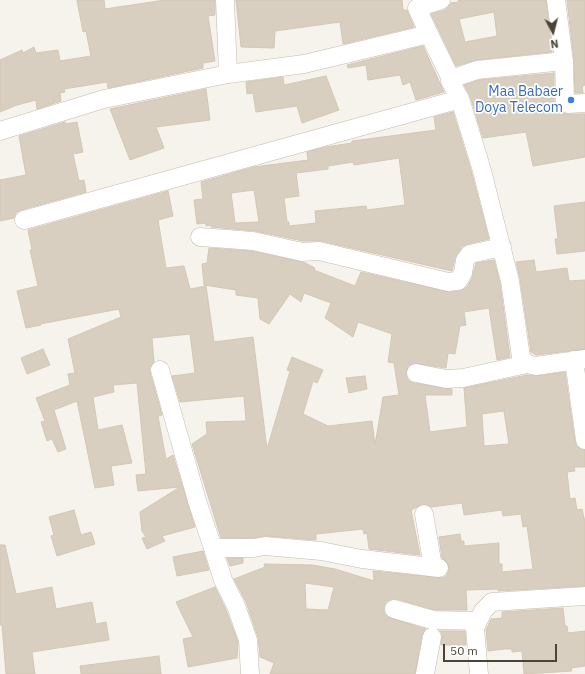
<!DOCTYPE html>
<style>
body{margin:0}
#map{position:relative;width:585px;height:674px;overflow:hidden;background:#f6f3ec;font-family:"IBM Plex Sans",sans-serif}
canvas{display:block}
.north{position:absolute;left:533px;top:12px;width:40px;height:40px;-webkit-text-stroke:3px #fff;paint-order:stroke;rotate:173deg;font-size:11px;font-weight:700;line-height:16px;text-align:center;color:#4b4439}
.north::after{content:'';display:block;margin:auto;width:14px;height:18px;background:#4b4439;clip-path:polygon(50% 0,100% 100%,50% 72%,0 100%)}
.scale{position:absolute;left:443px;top:644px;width:114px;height:18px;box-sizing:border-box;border:2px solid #4b4439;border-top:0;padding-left:5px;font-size:12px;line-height:14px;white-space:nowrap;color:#4b4439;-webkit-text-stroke:3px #fff;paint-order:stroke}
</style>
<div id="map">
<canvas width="585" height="674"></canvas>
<div class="north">N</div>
<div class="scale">50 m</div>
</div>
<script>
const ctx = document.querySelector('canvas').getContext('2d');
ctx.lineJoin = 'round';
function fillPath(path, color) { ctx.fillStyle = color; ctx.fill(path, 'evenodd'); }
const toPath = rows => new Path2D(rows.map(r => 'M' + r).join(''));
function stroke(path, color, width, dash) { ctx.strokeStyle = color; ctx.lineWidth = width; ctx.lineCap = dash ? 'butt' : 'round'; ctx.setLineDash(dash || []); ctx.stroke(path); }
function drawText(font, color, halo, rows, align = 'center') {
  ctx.font = font + ' "IBM Plex Sans",sans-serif'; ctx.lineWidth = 3.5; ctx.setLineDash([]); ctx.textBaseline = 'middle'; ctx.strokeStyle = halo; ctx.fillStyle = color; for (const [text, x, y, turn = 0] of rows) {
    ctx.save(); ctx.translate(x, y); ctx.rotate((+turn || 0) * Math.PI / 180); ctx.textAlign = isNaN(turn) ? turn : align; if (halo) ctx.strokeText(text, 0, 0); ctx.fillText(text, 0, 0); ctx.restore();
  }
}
const building = toPath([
 [77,0,104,0,105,9,165,0,215,0,215,15,208,16,215,61,203,63,203,68,108,88,107,82,64,89,65,92,60,93,61,101,37,109,36,100,17,105,0,112,0,60,22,50,23,53,34,47,36,53,58,50,60,61,91,56,86,31,83,32,77,0],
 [236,0,402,0,403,10,407,10,414,27,343,44,340,22,275,31,274,48,241,47,236,0],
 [458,0,546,0,552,52,476,60,456,66,431,14,445,10,451,3,459,2,458,0],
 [494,12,497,36,465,42,459,19,494,12],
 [567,0,585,0,585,85,582,86,583,93,575,93,574,60,567,0],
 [423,46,444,92,416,100,410,82,403,85,400,75,368,80,366,65,348,68,347,65,423,46],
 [554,73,554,101,558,108,565,114,585,114,585,157,533,166,526,132,483,138,470,96,464,85,479,80,554,73],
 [326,76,339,110,302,123,297,106,256,112,253,93,247,94,246,82,283,77,284,85,326,76],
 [206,89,210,120,156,127,164,148,130,160,110,109,206,89],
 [453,112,471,170,489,239,468,244,462,247,455,258,452,271,321,241,303,241,255,231,211,227,211,225,206,226,206,223,197,224,194,200,203,199,201,182,254,167,308,160,307,152,326,147,352,143,352,141,436,130,434,117,453,112],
 [399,158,405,205,367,210,366,206,315,211,316,223,289,226,289,222,287,222,284,198,299,196,296,173,328,169,328,166,353,162,354,165,399,158],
 [254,190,259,222,235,223,231,193,254,190],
 [65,122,65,124,77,122,83,152,73,154,79,181,84,180,86,192,21,210,16,213,14,218,0,221,0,180,26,175,19,136,65,122],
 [168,191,173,216,158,220,166,268,184,266,190,289,206,286,214,342,253,337,267,449,290,371,287,370,292,357,323,370,317,383,313,381,303,414,328,426,372,421,375,445,383,397,399,395,394,363,388,362,392,334,358,322,353,337,325,318,331,303,304,293,301,302,290,294,269,324,260,319,258,298,236,295,236,290,204,285,202,264,207,263,209,248,251,251,303,262,315,268,314,270,355,286,361,272,449,292,459,291,467,287,472,278,476,263,494,260,500,283,510,357,497,360,489,308,464,312,466,325,460,326,455,354,448,353,446,368,413,363,408,366,406,376,409,381,414,383,452,389,452,395,425,395,430,432,467,427,464,388,527,375,537,376,565,372,575,441,577,447,585,450,585,467,574,467,575,471,567,472,570,499,575,498,577,510,582,509,585,522,585,586,498,591,498,589,466,590,467,610,435,610,397,599,391,599,386,602,384,607,384,612,387,617,426,629,422,635,415,674,270,674,274,663,260,657,258,637,246,602,234,579,265,567,264,564,312,565,335,569,374,581,373,571,443,578,447,575,449,569,448,564,442,558,439,537,460,534,461,541,464,541,464,546,499,543,499,564,502,564,502,572,533,569,527,526,523,527,521,514,503,516,502,510,464,515,462,503,431,507,423,504,411,510,420,555,369,549,367,533,364,534,363,529,316,534,316,540,266,536,253,538,221,538,192,444,207,434,206,422,246,421,244,396,180,402,172,376,195,373,190,334,152,338,154,362,150,367,150,372,162,415,158,416,166,459,173,455,195,527,162,536,165,541,147,549,142,538,146,537,142,531,140,512,180,487,138,491,136,475,146,474,137,383,113,385,114,392,93,397,98,430,122,425,132,463,111,466,114,485,95,488,77,401,54,410,66,449,58,452,52,439,47,441,41,422,45,421,36,398,70,385,68,374,75,373,68,339,121,317,119,309,40,324,41,325,26,328,17,291,38,286,30,250,32,250,28,230,168,191],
 [504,411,509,444,484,446,482,414,504,411],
 [305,583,334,587,328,610,306,609,305,583],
 [585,202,585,251,557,254,555,239,558,239,554,206,585,202],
 [534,260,536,272,567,268,569,281,585,280,585,349,536,355,531,352,520,279,516,262,534,260],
 [43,349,50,365,27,374,21,358,43,349],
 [365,376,367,389,349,393,346,378,365,376],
 [74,510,81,535,91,532,95,544,57,556,51,536,54,535,49,517,74,510],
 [0,545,5,545,16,594,52,587,56,609,92,602,96,624,106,622,109,640,32,652,35,674,6,674,2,625,0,625,0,545],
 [203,551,209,570,177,576,173,557,203,551],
 [227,558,243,558,243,563,230,566,227,558],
 [215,587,226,610,238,642,237,658,188,667,183,639,193,637,176,602,215,587],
 [563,608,565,626,567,626,568,633,585,631,585,666,571,668,572,671,524,674,522,651,512,652,512,649,504,649,488,651,486,630,491,619,502,618,502,612,563,608],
 [440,631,465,631,466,645,441,645,442,634,440,631],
 [159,656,161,674,81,674,80,666,159,656]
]);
const minor = toPath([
 [225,0,228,74,304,64,429,34,451,79,450,81,460,99,481,167,510,281,521,357,527,364,536,366,585,359],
 [556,0,564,61],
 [429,34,417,8,441,0],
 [451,79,477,70,564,61,565,101,568,104,585,103],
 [0,131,104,99,228,74],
 [24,220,460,99],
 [200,237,253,241,302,252,319,251,448,282,458,281,463,273,465,260,470,254,502,247],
 [574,360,585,440],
 [160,370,198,504,213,548,254,548,265,546,321,551,362,559,439,568],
 [416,373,446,379,463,378,527,364],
 [424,514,433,567],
 [213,548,223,580,236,606,248,640,250,674],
 [394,609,433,620,478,621],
 [425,674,432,637],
 [479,674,475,628,483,611,492,602,585,596]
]);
const markers = [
 [571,100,4,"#3f7fe0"]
];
const shopNames = [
 ["Maa Babaer",563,92],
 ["Doya Telecom",563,108]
];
fillPath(building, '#d8cfc1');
stroke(building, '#d3c7b4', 1);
stroke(minor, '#c2bbae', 19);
stroke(minor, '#fff', 18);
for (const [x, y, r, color] of markers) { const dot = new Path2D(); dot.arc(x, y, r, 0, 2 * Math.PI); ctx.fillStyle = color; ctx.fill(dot); stroke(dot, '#fff', 1.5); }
drawText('14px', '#366cbe', '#fff', shopNames, 'right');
</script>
